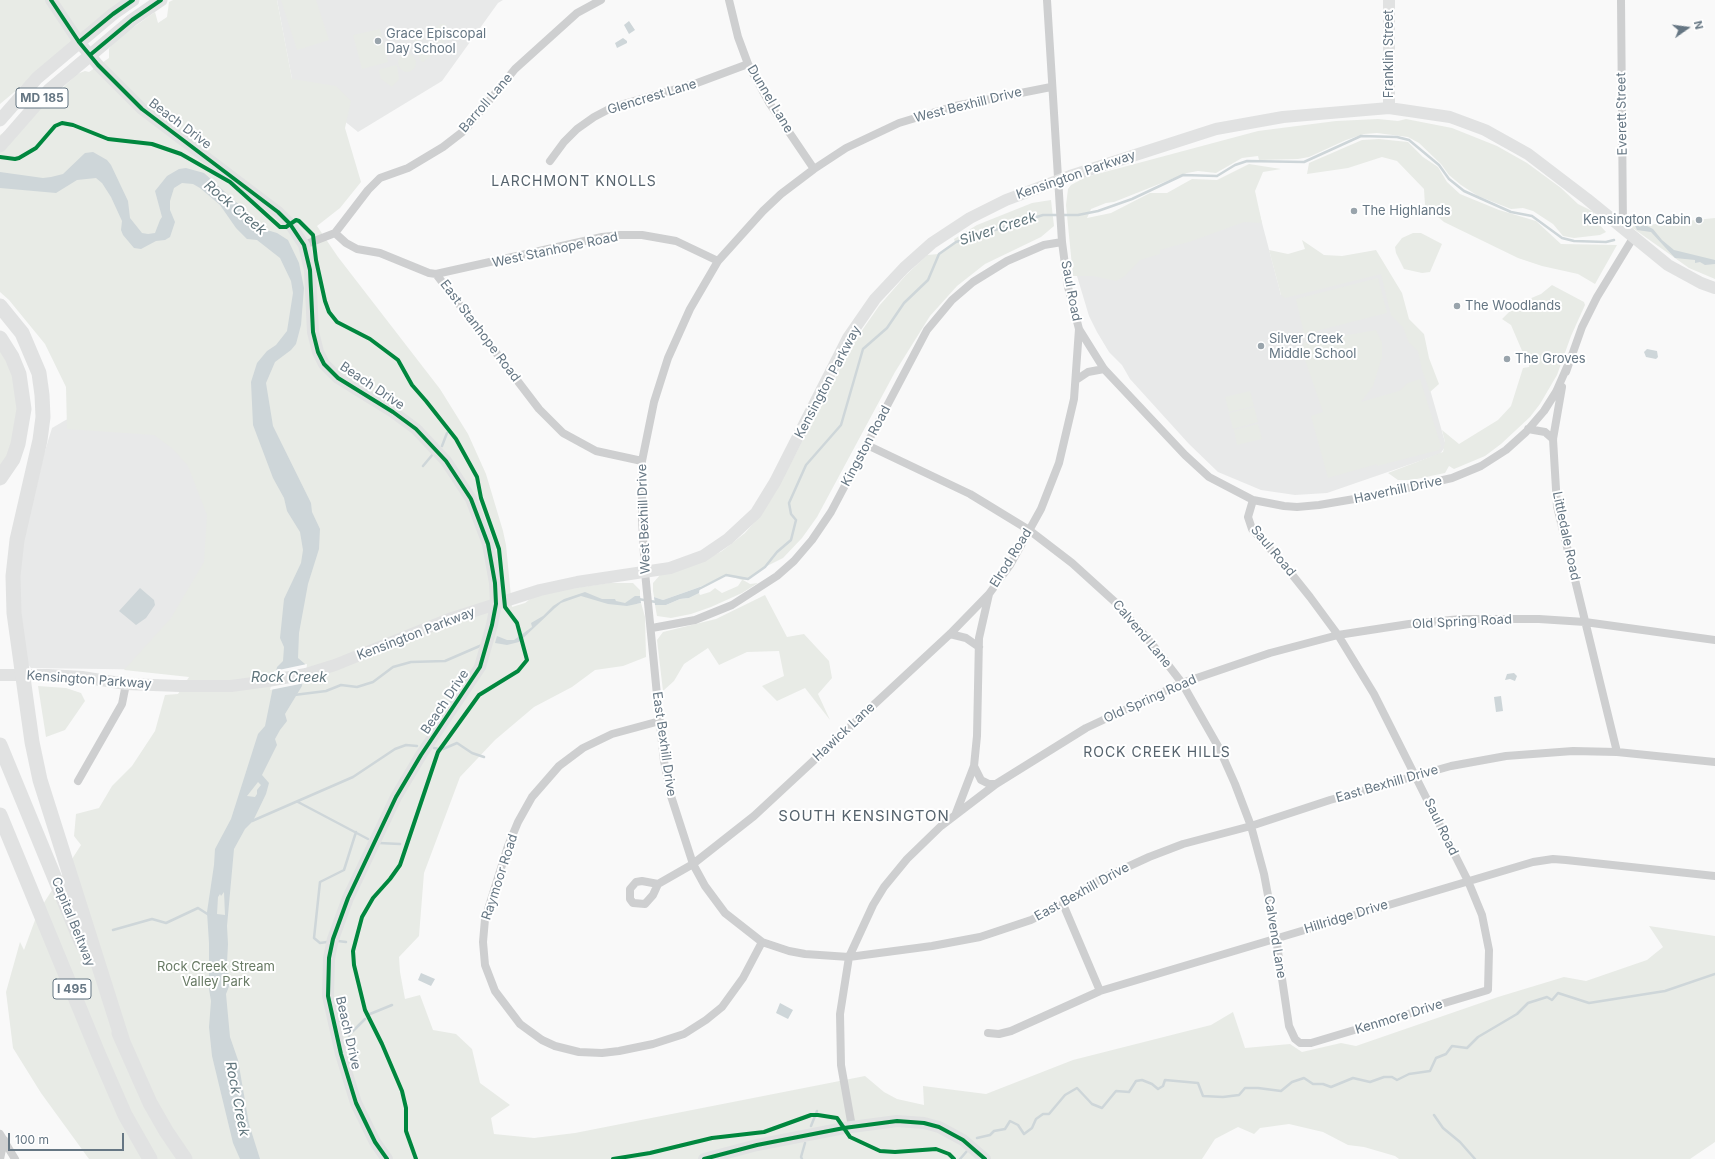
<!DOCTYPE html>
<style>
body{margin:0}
#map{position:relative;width:1715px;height:1159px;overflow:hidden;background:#f9f9f9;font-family:Inter,sans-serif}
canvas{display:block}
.north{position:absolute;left:1667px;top:8px;width:40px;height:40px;-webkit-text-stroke:3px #fff;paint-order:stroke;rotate:76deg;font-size:11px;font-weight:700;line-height:16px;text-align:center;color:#657683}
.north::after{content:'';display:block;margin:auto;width:14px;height:18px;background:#657683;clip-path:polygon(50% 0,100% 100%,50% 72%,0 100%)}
.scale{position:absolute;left:8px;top:1133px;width:116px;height:18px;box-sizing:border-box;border:2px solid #657683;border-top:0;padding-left:5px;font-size:12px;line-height:14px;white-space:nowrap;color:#657683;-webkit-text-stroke:3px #fff;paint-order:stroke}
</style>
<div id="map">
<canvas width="1715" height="1159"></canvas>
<div class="north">N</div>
<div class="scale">100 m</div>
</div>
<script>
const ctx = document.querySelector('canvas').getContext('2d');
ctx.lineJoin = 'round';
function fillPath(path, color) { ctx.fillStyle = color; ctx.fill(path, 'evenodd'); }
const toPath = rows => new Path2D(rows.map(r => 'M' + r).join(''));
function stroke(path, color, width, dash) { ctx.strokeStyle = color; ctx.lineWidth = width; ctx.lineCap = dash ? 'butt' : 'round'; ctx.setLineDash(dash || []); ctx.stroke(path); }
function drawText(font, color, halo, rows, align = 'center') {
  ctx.font = font + ' Inter,sans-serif'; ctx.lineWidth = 4; ctx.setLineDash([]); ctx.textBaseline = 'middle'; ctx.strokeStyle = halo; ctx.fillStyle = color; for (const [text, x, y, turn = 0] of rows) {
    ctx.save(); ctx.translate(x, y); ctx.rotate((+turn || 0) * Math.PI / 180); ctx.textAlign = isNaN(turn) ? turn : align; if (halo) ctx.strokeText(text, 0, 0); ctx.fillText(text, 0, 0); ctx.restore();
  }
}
const built = toPath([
 [277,0,503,0,498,3,442,81,358,132,292,79],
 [1257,204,1281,295,1381,272,1419,351,1445,442,1445,447,1440,454,1327,493,1295,495,1261,490,1218,472,1189,444,1130,379,1122,365,1109,352,1097,332,1089,316,1077,276,1071,241],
 [76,414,180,432,220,521,175,670,31,668,26,662,19,613,20,556,44,454,52,428]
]);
const green = toPath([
 [0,0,124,0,0,104],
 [173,0,277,0,292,79,336,86,351,101,345,128,361,182,340,208,317,226,338,257,440,389,468,434,486,474,503,531,506,545,512,607,525,603,534,596,548,592,609,583,633,583,640,590,640,596,635,596,637,604,641,603,645,617,646,657,623,666,595,670,572,687,534,707,495,740,460,777,424,873,419,936,399,957,400,972,405,999,420,995,433,1030,456,1034,472,1049,480,1083,510,1105,491,1118,494,1134,534,1138,575,1133,865,1076,884,1092,897,1099,924,1105,923,1086,986,1094,1073,1060,1211,1025,1233,1012,1245,1048,1290,1044,1302,1052,1341,1043,1356,1046,1498,997,1564,977,1586,981,1647,960,1663,947,1649,926,1715,936,1715,1142,1690,1159,1399,1159,1395,1156,1364,1147,1348,1145,1323,1132,1289,1124,1260,1128,1254,1134,1238,1127,1215,1139,1202,1159,89,1159,41,1093,13,1048,6,992,20,942,24,950,38,912,81,845,74,836,76,814,99,808,112,786,132,766,155,731,165,695,178,694,189,677,124,670,171,618,204,562,207,515,188,466,173,449,154,435,67,429,66,387,45,344,9,300,0,292,0,135,51,99,77,74,85,71,89,72,109,58,109,49,114,41,155,12,158,23,167,17,169,2],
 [281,0,316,0,329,40,297,50],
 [441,24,445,24,444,43,436,42,434,37,435,28],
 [415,28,424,30,423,40,413,41],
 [380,29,388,62,362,69,353,35],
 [429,43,435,44,440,50,423,62,421,61,417,52],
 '398 63a9 9 0 1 1 18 0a9 9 0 1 1-18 0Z',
 [397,65,399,79,392,87,381,79,379,71,380,69],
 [1378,119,1398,121,1406,119,1452,128,1497,146,1527,163,1561,188,1578,204,1594,212,1595,220,1606,232,1600,235,1574,238,1563,236,1553,224,1533,211,1523,208,1511,209,1478,196,1461,185,1449,175,1441,164,1419,143,1408,137,1377,133,1364,134,1346,140,1309,157,1298,159,1259,160,1258,156,1242,158,1216,173,1198,171,1187,173,1114,202,1106,203,1091,209,1087,218,1111,213,1150,193,1167,193,1192,179,1217,180,1249,164,1281,169,1263,172,1255,191,1262,223,1244,222,1192,241,1160,250,1160,254,1140,260,1125,276,1116,281,1093,276,1073,276,1066,205,1068,189,1071,185,1086,177,1258,131,1336,121],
 [1379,139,1408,142,1423,157,1438,167,1447,182,1460,194,1499,210,1536,221,1561,244,1617,245,1595,284,1578,274,1542,266,1518,258,1444,222,1425,206,1424,189,1397,161,1382,157,1348,168,1307,174,1309,163,1362,140],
 [1051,200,1054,226,1041,237,985,264,957,286,930,316,895,372,817,517,802,538,783,558,765,567,748,579,743,580,750,584,758,583,742,593,711,607,691,614,671,618,657,616,655,605,666,605,680,599,689,598,699,593,700,595,710,592,715,588,722,593,738,586,742,580,726,575,700,587,663,600,654,597,653,591,653,583,660,575,696,564,722,551,745,533,759,517,782,480,854,342,879,306,906,275,927,255,939,254,955,242,954,239,977,225,1032,203],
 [1715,218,1715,279,1689,268,1634,229,1627,227],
 [1413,233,1421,233,1442,244,1430,272,1422,273,1404,269,1396,253,1395,247,1402,238],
 [1302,240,1324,255,1342,256,1376,250,1402,293,1409,319,1424,334,1429,358,1439,384,1430,392,1422,370,1418,351,1409,343,1403,327,1391,315,1381,274,1285,298,1281,295,1269,250,1288,254,1305,249],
 [1378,278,1387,313,1304,334,1296,299],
 [1552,285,1584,302,1585,305,1571,336,1557,375,1540,404,1530,417,1501,444,1485,456,1454,469,1449,466,1445,473,1412,480,1398,480,1388,473,1443,452,1445,442,1442,430,1459,444,1498,420,1511,406,1523,368,1529,367,1531,358,1523,353,1511,325,1502,319,1517,304,1541,294],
 [1376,330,1382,343,1382,357,1373,386,1361,402,1399,391,1408,383,1420,379,1441,446,1439,450,1377,466,1377,464,1328,478,1311,416,1323,412,1301,348,1304,343],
 [0,343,16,372,19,431,0,472],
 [1250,391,1254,406,1229,412,1225,397],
 [1254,407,1258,422,1233,429,1229,413],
 [1258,424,1262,439,1237,445,1234,430],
 [765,595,787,637,804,634,829,661,832,678,818,694,830,720,805,688,777,701,762,686,784,676,779,651,747,652,719,665,708,648,684,664,674,681,663,691,657,640,663,632,716,619],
 [38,686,66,688,81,693,85,701,65,730,46,737]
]);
const water = toPath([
 [629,21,635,30,629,34,624,25],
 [623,38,627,41,627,43,617,48,615,43],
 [93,152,107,160,111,165,128,201,130,218,142,233,148,234,155,233,160,220,162,217,155,191,167,176,179,169,186,168,204,173,267,230,277,233,288,240,299,263,304,288,301,325,296,344,291,350,275,362,266,383,273,426,311,503,312,512,320,529,319,549,308,584,299,633,298,658,305,664,302,686,285,714,287,721,280,730,275,739,277,745,262,775,269,783,266,794,253,821,245,829,234,849,227,926,228,944,227,963,230,984,226,994,230,1037,238,1060,249,1124,260,1159,240,1159,233,1143,212,1056,209,1027,211,1001,209,989,209,943,207,912,214,865,215,849,231,819,258,734,265,726,277,667,283,661,284,647,280,638,284,599,301,563,303,550,300,532,287,511,284,498,273,478,253,425,251,382,257,363,267,351,276,345,287,331,293,293,291,281,280,258,257,240,247,239,236,228,220,205,200,188,193,184,182,183,174,188,170,201,170,210,175,222,170,237,165,240,156,241,141,249,134,248,123,235,121,230,122,221,111,197,102,183,96,178,77,180,56,193,0,188,0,172,43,178,51,177,63,174,85,153],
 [258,782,261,785,257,790,257,794,255,797,247,796],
 [224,892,225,915,217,914,218,897,220,894,221,896],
 [1634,223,1640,227,1643,224,1653,229,1662,240,1674,250,1715,260,1715,264,1705,265,1700,262,1695,263,1695,260,1675,258,1651,232,1637,230],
 [1647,349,1657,351,1658,357,1656,359,1646,357,1644,352],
 [700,587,699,593,689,598,680,599,666,605,655,605,654,597,663,600],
 [140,588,154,600,155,605,146,618,136,625,119,611],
 [585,592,602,599,615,599,616,601,625,603,635,596,640,596,641,603,627,606,608,604,581,596,561,603,555,608,519,642,507,645,495,643,497,636,507,640,514,640,532,627,531,623,543,616,553,606,564,599],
 [1514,673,1517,676,1515,681,1510,679,1505,680,1507,674],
 [1501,696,1503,711,1496,712,1494,697],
 [421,973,435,979,431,986,418,980],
 [780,1003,793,1010,788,1019,776,1013]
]);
const pier = toPath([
 [307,664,305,683,270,690,274,671]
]);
const stream = toPath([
 [442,446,447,433],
 [423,466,433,454],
 [697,590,726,575,748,579,765,567,777,552,791,540,796,520,791,514,789,503,806,465,841,425,863,349,887,328,904,303,928,280,939,254,956,242,1043,215,1078,215,1098,211,1132,199,1183,175,1217,176,1235,165,1247,161,1304,162,1361,136,1397,137,1409,140,1439,165,1449,179,1464,191,1511,212,1532,216,1562,238,1574,241,1606,242,1614,240],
 [638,599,656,602],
 [294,695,326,691,341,685,357,687,373,682,393,667,411,662,445,661,482,645],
 [434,748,439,749],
 [443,749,457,743,472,753,484,757],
 [298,802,368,839],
 [252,821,353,777,395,749,406,745,417,746],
 [379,843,400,844],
 [113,930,152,919,166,923,198,908,209,915],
 [338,941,346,942],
 [327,942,320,943,314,938,320,882,344,870,356,832],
 [370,1014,392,1005],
 [349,1044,349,1035,365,1019],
 [1434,1115,1443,1128,1460,1142,1475,1159],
 [811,1126,817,1111],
 [977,1138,990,1135,994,1131,1005,1129,1010,1121,1018,1125,1024,1134,1032,1128,1036,1119,1043,1114,1049,1114,1065,1095,1077,1088,1092,1104,1102,1108,1116,1091,1129,1092,1136,1081,1142,1080,1152,1084,1158,1089,1163,1086,1165,1080,1198,1083,1203,1096,1223,1097,1239,1095,1245,1088,1258,1088,1281,1091,1292,1082,1304,1078,1313,1084,1323,1084,1331,1087,1353,1078,1370,1082,1384,1077,1392,1077,1397,1080,1409,1074,1430,1071,1436,1058,1446,1054,1452,1046,1467,1048,1478,1037,1517,1014,1528,1003,1547,997,1552,1000,1558,993,1589,1003,1665,991,1715,974],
 [802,1159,801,1157,805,1143],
 [960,1159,967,1151]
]);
const street = toPath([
 [729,0,738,37,748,64,770,104,814,169],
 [1047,0,1062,242,1068,287,1079,329,1104,369,1185,455,1209,477,1253,500,1284,506,1297,507,1319,505,1372,496,1452,478,1481,466,1506,450,1526,432,1544,411,1556,392,1567,367],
 [1621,0,1623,228],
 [1051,87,955,106,899,123,846,148,814,169,781,194,763,211,718,261,690,309,668,358,654,402,642,461,642,519,645,572,657,695,664,761,671,796,693,864,705,886,725,913,762,942,789,951,805,954,849,957,932,946,980,937,1031,920,1063,904,1099,880,1149,857,1183,844,1251,826,1330,800,1451,766,1506,756,1573,751,1617,752,1715,762],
 [550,161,564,142,577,129,594,117,613,107,697,83,748,64],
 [335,233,368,190,380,178,408,168,443,147,465,130,515,69,577,13,601,0],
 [304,245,335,233,346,243,357,249,380,253,429,273,436,274,539,409,563,433,596,451,642,461],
 [436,274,602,237,620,235,642,235,676,241,718,261],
 [1566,372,1582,327,1597,297,1633,238],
 [1076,380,1088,372,1104,369],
 [1562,387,1553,439,1557,506,1617,752],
 [1528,429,1545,432,1553,439],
 [867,445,970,494,1029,530,1072,563,1115,602,1152,644,1182,683,1219,748,1235,784,1251,826,1264,874,1276,938,1289,1026,1295,1039,1300,1043,1311,1043,1488,990,1489,950,1482,915,1468,881,1374,694,1338,635,1310,597,1282,562,1252,529,1248,517,1253,500],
 [652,628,695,620,732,605,777,576,794,561,812,540,831,512,927,330,952,300,973,282,1007,261,1044,245,1062,242],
 [950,634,966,638,979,647],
 [660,721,612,734,583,748,559,766,532,797,518,822,508,846,485,919,483,942,485,965,495,991,520,1024,542,1040,555,1046,579,1052,602,1053,619,1051,653,1044,684,1034,706,1020,722,1007,743,978,762,942],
 [974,766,981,780,989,784,996,784],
 [78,781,122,704,126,684],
 [956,813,974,766,977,736,979,638,989,594,1010,565,1041,509,1059,463,1074,399,1079,329],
 [658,884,653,895,645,904,633,903,630,899,630,889,636,882,642,881,658,884,693,864,754,816,950,634,989,594],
 [1063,904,1100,991],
 [988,1033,999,1034,1011,1031,1100,991,1533,862,1553,859,1566,860,1715,876],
 [852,1127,841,1065,840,1014,849,957,873,905,884,887,907,859,941,826,996,784,1086,728,1182,683,1270,653,1338,635,1409,624,1461,619,1539,619,1585,622,1715,640],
 [0,1134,15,1159],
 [0,1159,4,1140]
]);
const secondary = toPath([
 [51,0,79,42,98,65,142,109,278,212,290,224,304,245,310,270,313,332,318,352,324,364,338,378,393,412,416,429,446,461,471,499,488,544,495,583,496,604,492,625,480,667,421,755,396,797,348,898,333,939,329,958,328,996,341,1054,356,1103,375,1142,387,1159],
 [1389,0,1389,108],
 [0,675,48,675,82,677,126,684,180,686,231,686,268,681,306,674,335,665,449,619,540,590,577,582,670,568,703,556,728,539,756,513,775,482,848,338,875,299,904,268,932,243,970,218,1006,200,1070,176,1216,129,1283,117,1389,108,1450,117,1485,130,1528,154,1587,199,1668,265,1701,283,1715,288],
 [704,1159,757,1145,844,1128,897,1121,924,1123,939,1127,963,1140,985,1159]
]);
const primary = toPath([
 [0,120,37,78,113,14,133,0],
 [0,146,49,90,132,20,161,0]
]);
const highway = toPath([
 [0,306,22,333,39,373,42,395,43,417,40,440,17,540,13,576,14,613,32,742,40,780,123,1042],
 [0,338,12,357,19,374,24,409,18,444,13,459,0,478],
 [0,745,82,944],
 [0,815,98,1053,125,1115,150,1159],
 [119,1033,150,1103,166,1131,185,1159]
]);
const cycleway = toPath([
 [51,0,79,42,98,65,142,109,278,212,290,224,304,245,310,270,313,332,318,352,324,364,338,378,393,412,416,429,446,461,471,499,488,544,495,583,496,604,492,625,480,667,421,755,396,797,348,898,333,939,329,958,328,996,341,1054,356,1103,375,1142,387,1159],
 [79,42,113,14,133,0],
 [90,55,132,20,161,0],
 [0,157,15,159,19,158,36,148,55,126,62,123,73,125,108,139,152,144,181,154,230,182,280,227,286,227,296,220,299,221,313,235,316,260,325,301,329,312,337,322,370,339,398,360,412,385,426,401,456,439,477,477,481,498,499,549,505,607,517,623,527,660,518,671,479,695,438,752,400,865,390,879,373,898,362,917,353,951,354,965,365,1010,382,1044,402,1091,406,1108,406,1131,416,1159],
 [613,1159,650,1153,712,1138,764,1132,811,1115,818,1115,837,1118,850,1137,880,1151,895,1152,936,1149,949,1154,954,1159],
 [704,1159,757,1145,844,1128,897,1121,924,1123,939,1127,963,1140,985,1159]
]);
const markers = [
 [378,41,4,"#99a4ac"],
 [1354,211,4,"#99a4ac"],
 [1699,220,4,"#99a4ac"],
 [1457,306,4,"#99a4ac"],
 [1261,346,4,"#99a4ac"],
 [1507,359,4,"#99a4ac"]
];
const shields = [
 [42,98,52],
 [72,989,38]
];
const shieldNames = [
 ["MD 185",42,98],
 ["I 495",72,989]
];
const poiNames = [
 ["Grace Episcopal",386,34],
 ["Day School",386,49],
 ["The Highlands",1362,211],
 ["Kensington Cabin",1691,220,"right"],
 ["The Woodlands",1465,306],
 ["Silver Creek",1269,339],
 ["Middle School",1269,354],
 ["The Groves",1515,359]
];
const streetNames = [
 ["Franklin Street",1389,54,-90],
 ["Glencrest Lane",652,97,-17],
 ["Dunnel Lane",770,99,59],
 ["Barroll Lane",486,103,-49],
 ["West Bexhill Drive",968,105,-14],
 ["Everett Street",1622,114,-91],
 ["Beach Drive",180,124,37],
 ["Kensington Parkway",1076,175,-19],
 ["West Stanhope Road",555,250,-12],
 ["Saul Road",1071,291,79],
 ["East Stanhope Road",480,331,53],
 ["Kensington Parkway",828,382,-62],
 ["Beach Drive",372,386,34],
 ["Kingston Road",866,446,-62],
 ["Haverhill Drive",1398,490,-12],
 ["West Bexhill Drive",644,519,-92],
 ["Littledale Road",1566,536,78],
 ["Saul Road",1273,551,50],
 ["Elrod Road",1011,558,-58],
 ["Old Spring Road",1462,622,-3],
 ["Kensington Parkway",416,634,-21],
 ["Calvend Lane",1142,634,50],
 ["Kensington Parkway",89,680,4],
 ["Old Spring Road",1150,699,-24],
 ["Beach Drive",445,702,-56],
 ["Hawick Lane",844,732,-43],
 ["East Bexhill Drive",664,744,82],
 ["East Bexhill Drive",1387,784,-16],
 ["Saul Road",1441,827,64],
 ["Raymoor Road",500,877,-72],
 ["East Bexhill Drive",1082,892,-29],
 ["Hillridge Drive",1346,917,-17],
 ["Capital Beltway",73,922,68],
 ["Calvend Lane",1275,937,81],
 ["Kenmore Drive",1399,1017,-17],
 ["Beach Drive",348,1033,77]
];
const parkNames = [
 ["Rock Creek Stream",216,967],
 ["Valley Park",216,982]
];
const neighbourhoodNames = [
 ["LARCHMONT KNOLLS",574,182],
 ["ROCK CREEK HILLS",1157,753]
];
const waterNames = [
 ["Rock Creek",235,208,40],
 ["Silver Creek",998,229,-18],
 ["Rock Creek",289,678],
 ["Rock Creek",237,1099,79]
];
const quarterNames = [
 ["SOUTH KENSINGTON",864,816]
];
fillPath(built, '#e8e9e9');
fillPath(green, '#e8ebe6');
fillPath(water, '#ced6d9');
fillPath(pier, '#f9f9f9');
stroke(stream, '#ced6d9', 2.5);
stroke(street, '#cecfd0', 8);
stroke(secondary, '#e1e2e2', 12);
stroke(primary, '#e1e2e2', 13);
stroke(highway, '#e1e2e2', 15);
stroke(cycleway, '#00873e', 4);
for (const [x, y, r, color] of markers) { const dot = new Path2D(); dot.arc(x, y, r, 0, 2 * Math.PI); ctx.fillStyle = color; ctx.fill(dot); stroke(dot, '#fff', 1.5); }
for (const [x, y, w] of shields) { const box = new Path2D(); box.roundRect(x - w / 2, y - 10, w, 20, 3); ctx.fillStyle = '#fff'; ctx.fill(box); stroke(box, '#657683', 1); }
drawText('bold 12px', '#657683', null, shieldNames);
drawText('13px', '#657683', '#fff', poiNames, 'left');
drawText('13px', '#657683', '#fff', streetNames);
drawText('13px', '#687a64', '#fff', parkNames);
ctx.letterSpacing = '1px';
drawText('14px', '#57646e', '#fff', neighbourhoodNames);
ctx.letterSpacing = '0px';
drawText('italic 14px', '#60757c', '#fff', waterNames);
ctx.letterSpacing = '1px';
drawText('15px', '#57646e', '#fff', quarterNames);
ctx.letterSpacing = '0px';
</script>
